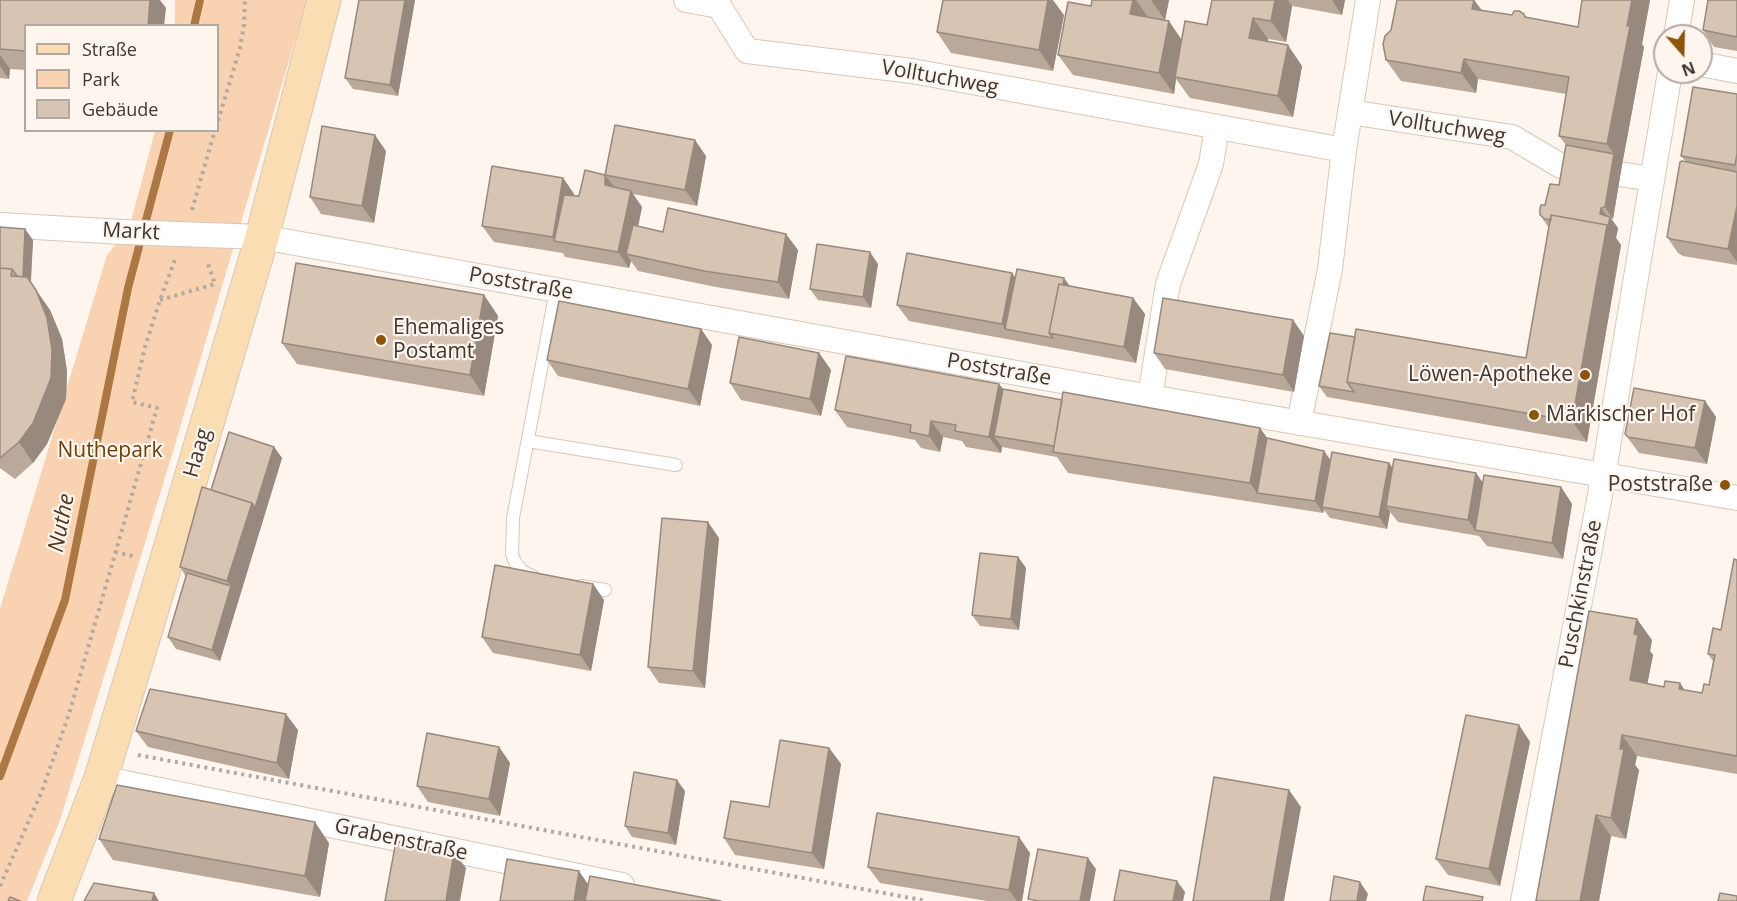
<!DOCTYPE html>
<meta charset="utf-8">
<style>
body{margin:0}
#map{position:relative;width:1737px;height:901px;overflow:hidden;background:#fdf5ee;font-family:"Open Sans",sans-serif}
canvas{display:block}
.legend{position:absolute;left:24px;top:24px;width:195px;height:108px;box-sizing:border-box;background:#fdf5ee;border:2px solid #b1a9a2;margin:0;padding:8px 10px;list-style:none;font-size:18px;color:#3f3730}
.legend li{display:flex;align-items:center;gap:12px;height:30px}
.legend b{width:30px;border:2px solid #b1a9a2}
.north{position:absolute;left:1653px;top:24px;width:60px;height:60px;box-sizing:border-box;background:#fdf5ee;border:2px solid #b1a9a2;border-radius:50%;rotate:160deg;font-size:16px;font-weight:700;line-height:24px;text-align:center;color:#3f3730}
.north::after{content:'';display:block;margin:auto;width:21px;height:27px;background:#8d540d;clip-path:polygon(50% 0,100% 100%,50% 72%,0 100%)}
</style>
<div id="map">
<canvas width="1737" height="901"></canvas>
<ul class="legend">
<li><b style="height:8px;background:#faddb2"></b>Straße</li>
<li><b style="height:16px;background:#f9d3b1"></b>Park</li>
<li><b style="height:16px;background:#d8c4b3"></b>Gebäude</li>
</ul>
<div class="north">N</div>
</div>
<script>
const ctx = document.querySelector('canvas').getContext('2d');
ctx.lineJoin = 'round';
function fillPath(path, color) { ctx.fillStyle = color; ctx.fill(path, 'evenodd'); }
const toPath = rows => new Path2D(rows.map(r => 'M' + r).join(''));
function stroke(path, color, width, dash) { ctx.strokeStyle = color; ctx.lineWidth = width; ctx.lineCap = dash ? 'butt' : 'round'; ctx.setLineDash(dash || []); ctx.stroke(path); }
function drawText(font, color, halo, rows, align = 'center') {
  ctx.font = font + ' "Open Sans",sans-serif'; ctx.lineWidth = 4.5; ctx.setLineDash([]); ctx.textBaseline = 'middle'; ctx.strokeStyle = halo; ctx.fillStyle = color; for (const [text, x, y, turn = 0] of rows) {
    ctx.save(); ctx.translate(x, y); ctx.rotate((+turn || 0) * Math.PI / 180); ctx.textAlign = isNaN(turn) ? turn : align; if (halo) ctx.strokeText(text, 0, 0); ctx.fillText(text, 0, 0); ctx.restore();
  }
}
const green = toPath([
 [175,0,307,0,171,458,60,820,27,901,0,901,0,609,107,255,129,229,155,131,218,130,218,26,175,25]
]);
const stream = toPath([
 [194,26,200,0],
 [0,776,65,600,128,288,170,130]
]);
const path = toPath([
 [218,121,240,48,244,25,245,0],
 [192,210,215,130],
 [160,300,215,284,207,261],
 [115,552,137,557],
 [138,755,927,901],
 [0,886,42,791,69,714,157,408,132,402,145,347,160,300,176,257]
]);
const service = toPath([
 [528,441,676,465],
 [534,577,522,571,515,562,512,554,513,518,556,290],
 [581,586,605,590]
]);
const minor = toPath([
 [686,0,719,6,747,51,912,71,1344,150],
 [1676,36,1682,0],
 [1701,64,1737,71],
 [1350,112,1512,137,1561,166,1572,167],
 [1620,174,1651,179],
 [0,225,123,232,262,237,1150,397,1737,498],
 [1150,397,1168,284,1211,164,1217,128],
 [1299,423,1330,269,1344,150,1368,0],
 [101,778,622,885],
 [1523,901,1600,495,1670,72]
]);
const secondary = toPath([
 [54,901,101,778,170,549,262,237,324,0]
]);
const wall = toPath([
 [0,0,166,8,26,26,26,70,10,69,9,79,0,78],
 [359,0,415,0,398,96,353,89,345,78],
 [1092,0,1169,0,1165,20,1182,40,1207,25,1212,0,1345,0,1342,15,1292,6,1286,42,1268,39,1267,41,1302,66,1293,117,1190,98,1176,79,1174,94,1073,75,1058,55,1091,6],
 [1397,0,1474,0,1482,10,1512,15,1524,14,1527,18,1578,27,1582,0,1650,0,1642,44,1644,47,1622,165,1613,219,1611,219,1618,228,1616,238,1621,245,1587,442,1327,397,1319,386,1355,337,1526,358,1549,228,1540,215,1545,205,1559,185,1566,145,1559,136,1566,94,1478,79,1476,93,1401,81,1386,60],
 [1737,0,1737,51,1714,47,1703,30],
 [1064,15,1053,71,951,53,937,32],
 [1737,94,1737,265,1683,256,1678,253,1667,237,1686,162,1681,156],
 [386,151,374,223,321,214,310,197],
 [706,156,697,206,633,194,642,207,638,227,663,232,798,250,789,299,716,287,638,271,631,261,629,268,565,257,563,253,494,242,482,226,563,178,574,194,574,196,579,196,605,175],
 [0,227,33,240,31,283,50,310,62,339,67,371,66,399,47,444,33,463,15,479,0,468],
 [878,264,871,308,818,300,810,289],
 [1012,273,1015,278,1070,286,1133,298,1145,314,1136,363,909,321,897,305],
 [484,295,498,316,484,396,297,364,282,343],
 [1293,320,1304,336,1294,392,1165,369,1154,353],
 [701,329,712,345,700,406,558,376,547,360],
 [819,353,831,370,821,416,741,400,730,383],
 [999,384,1003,389,1062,400,1260,428,1267,438,1324,451,1330,460,1389,463,1393,468,1476,473,1483,483,1561,487,1572,504,1563,559,1487,546,1479,536,1398,522,1390,512,1387,529,1330,518,1324,510,1323,513,1068,473,1057,457,1002,447,1001,453,966,447,962,441,943,437,940,452,921,448,915,440,847,427,835,410],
 [1705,401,1716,417,1707,464,1639,453,1625,434],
 [274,447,282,458,220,661,176,649,168,637,186,577,180,567,211,490],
 [719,538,705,688,659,683,648,667],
 [1018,557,1026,568,1019,630,980,626,972,615],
 [1737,560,1737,774,1637,756,1635,765,1639,770,1626,839,1611,836,1599,901,1536,901,1652,640,1650,651,1653,655,1647,684,1702,693,1709,685,1713,661,1708,654,1721,630],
 [593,584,604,600,591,671,493,653,482,637],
 [1519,725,1530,742,1500,886,1448,875,1436,859],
 [298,730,289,779,148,747,136,731],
 [499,747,510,763,500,816,428,802,417,786],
 [829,748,841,764,824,869,735,855,724,838,769,807],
 [685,791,676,845,632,837,625,826],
 [99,839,329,843,320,897,113,860],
 [1030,853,1022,901,987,901,880,883,868,867]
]);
const shadedWall = toPath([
 [150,0,160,0,166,8,164,26,148,26],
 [405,0,415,0,398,96,390,85],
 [1048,0,1053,0,1064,15,1053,71,1039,50],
 [1133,0,1136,0,1148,17,1130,14],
 [1151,0,1169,0,1165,20],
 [1275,0,1288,0,1292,6,1286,42,1271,21],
 [1332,0,1345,0,1342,15],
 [1474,0,1488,20,1472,9],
 [1632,0,1650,0,1642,44,1644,47,1622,165,1613,219,1605,207,1614,154,1607,144],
 [1253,18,1268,39,1264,59,1249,38],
 [1169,21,1183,42,1175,77,1176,79,1174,94,1159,73],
 [1288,45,1302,66,1293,117,1278,96],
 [0,55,10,69,9,79,0,66],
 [1464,59,1478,79,1476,93,1461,73],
 [375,135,386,151,374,223,362,206],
 [695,140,706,156,697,206,685,190],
 [605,175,617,191,605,185],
 [563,178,574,194,566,243,555,241,553,237],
 [631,191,642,207,632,256,626,254,631,261,629,268,618,252],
 [1737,206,1737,262,1728,249],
 [1601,208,1609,219,1600,214],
 [1610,217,1618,228,1616,238,1621,245,1587,442,1572,421,1607,225],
 [25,229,33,240,30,290,23,279],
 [786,234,798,250,789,299,778,282],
 [870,252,878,264,871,308,863,297],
 [1012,273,1023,289,1005,329,1002,324],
 [1064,278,1072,289,1054,333],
 [36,290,50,310,62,339,67,371,66,399,47,444,33,463,19,442],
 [484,295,498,316,484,396,470,375],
 [1133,298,1145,314,1136,363,1124,347],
 [1293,320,1304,336,1294,392,1283,375],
 [701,329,712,345,700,406,688,389],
 [819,353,831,370,821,416,810,399],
 [999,384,1011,400,994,436,1002,447,1001,453,989,437],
 [1705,401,1716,417,1707,464,1695,448],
 [931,421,943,437,940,452,929,436],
 [1260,428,1275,449,1257,493,1250,483],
 [274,447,282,458,220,661,212,650,231,586,227,581,252,503],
 [1324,451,1332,462,1322,507,1324,510,1323,513,1315,501],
 [1389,463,1397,474,1386,506,1390,512,1387,529,1379,517],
 [1476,473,1487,489,1475,530,1479,536,1468,520],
 [1561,487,1572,504,1563,559,1552,543],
 [708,522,719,538,705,688,693,671],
 [1018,557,1026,568,1019,630,1011,619],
 [593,584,604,600,591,671,580,655],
 [1637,619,1652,640,1650,651,1653,655,1644,701,1630,680,1634,634],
 [1680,683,1694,704,1679,689],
 [286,714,298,730,289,779,277,763],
 [1519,725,1530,742,1500,886,1489,869],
 [1622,735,1637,756,1635,765,1639,770,1626,839,1611,818],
 [499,747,510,763,500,816,489,799],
 [829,748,841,764,824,869,812,853],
 [677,780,685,791,676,845,668,833],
 [1289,790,1301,807,1284,901,1270,901],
 [1596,815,1611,836,1599,901,1580,901],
 [315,822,329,843,320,897,305,876],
 [1019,837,1030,853,1022,901,1017,901,1009,890],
 [454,852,466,868,460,901,446,901],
 [1088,858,1096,869,1090,901,1080,901],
 [579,871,590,887,588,901,574,901],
 [1177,881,1185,892,1183,901,1173,901],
 [1360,882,1368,894,1366,901,1357,901],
 [154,893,159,901,152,901]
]);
const building = toPath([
 [0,0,150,0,148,26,26,26,26,51,0,49,0,0],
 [359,0,405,0,390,85,345,78,359,0],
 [943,0,1048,0,1039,50,937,32,943,0],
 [1092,0,1133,0,1130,14,1169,21,1159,73,1058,55,1068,2,1091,6,1092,0],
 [1212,0,1275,0,1271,21,1253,18,1249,38,1288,45,1278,96,1175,77,1185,21,1207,25,1212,0],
 [1397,0,1474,0,1472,9,1512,15,1514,11,1519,11,1524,14,1525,17,1578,27,1582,0,1632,0,1627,26,1630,26,1607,144,1559,136,1569,77,1464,59,1461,73,1386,60,1383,44,1385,36,1391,30,1397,0],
 [1708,0,1737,0,1737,37,1703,30,1708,0],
 [1693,87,1737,94,1737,154,1735,165,1681,156,1693,87],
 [615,125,695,140,685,190,605,175,615,125],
 [322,126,375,135,362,206,310,197,322,126],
 [1566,145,1614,154,1605,207,1601,208,1600,214,1610,217,1608,227,1607,225,1551,215,1551,220,1545,219,1540,215,1540,208,1541,205,1545,205,1550,184,1559,185,1566,145],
 [1682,161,1737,172,1737,206,1728,249,1671,239,1667,237,1680,162,1682,161],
 [492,166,563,178,553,237,482,226,492,166],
 [585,170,605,175,605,185,631,191,618,252,554,241,564,195,579,196,585,170],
 [668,208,786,234,778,282,704,271,626,254,633,225,663,232,668,208],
 [1551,215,1607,225,1572,421,1347,382,1356,329,1526,358,1551,215],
 [0,227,25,229,23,277,17,276,12,269,0,268,0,227],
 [817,244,870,252,863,297,810,289,817,244],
 [907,253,1012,273,1002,324,897,305,907,253],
 [296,263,484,295,470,375,282,343,296,263],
 [0,268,12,269,11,276,27,277,36,290,47,318,52,350,51,378,33,423,19,442,0,458,0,268],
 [1017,269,1064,278,1063,285,1059,284,1049,333,1053,338,1005,329,1017,269],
 [1059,284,1133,298,1124,347,1049,333,1059,284],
 [1163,298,1293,320,1283,375,1154,353,1163,298],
 [559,301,701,329,688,389,547,360,559,301],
 [1330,333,1355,337,1347,382,1354,392,1319,386,1330,333],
 [739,337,819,353,810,399,730,383,739,337],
 [846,356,999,384,989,437,955,431,956,425,931,421,929,436,910,432,911,425,835,410,846,356],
 [1634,388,1705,401,1695,448,1628,437,1625,434,1634,388],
 [1003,389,1062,400,1054,446,994,436,1003,389],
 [1063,392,1260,428,1250,483,1053,452,1063,392],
 [229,432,274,447,255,508,252,503,211,490,229,432],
 [1267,438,1324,451,1315,501,1257,493,1267,438],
 [1332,452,1389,463,1379,517,1322,507,1332,452],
 [1394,459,1476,473,1468,520,1386,506,1394,459],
 [1484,475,1561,487,1552,543,1475,530,1484,475],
 [202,487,252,503,227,581,180,567,202,487],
 [662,518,708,522,693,671,648,667,662,518],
 [980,553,1018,557,1011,619,972,615,980,553],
 [1734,559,1737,560,1737,756,1622,735,1620,749,1624,749,1611,818,1596,815,1580,901,1536,901,1589,611,1637,619,1634,634,1638,635,1630,680,1664,687,1665,681,1680,683,1679,689,1702,693,1704,684,1709,685,1715,655,1708,654,1713,628,1721,630,1734,559],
 [495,565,593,584,580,655,482,637,495,565],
 [187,573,231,586,212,650,168,637,187,573],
 [150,689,286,714,277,763,136,731,150,689],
 [1466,715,1519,725,1489,869,1436,859,1466,715],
 [427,733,499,747,489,799,417,786,427,733],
 [780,740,829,748,812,853,724,838,731,801,769,807,780,740],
 [634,772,677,780,668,833,625,826,634,772],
 [1214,777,1289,790,1270,901,1193,901,1214,777],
 [117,785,315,822,305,876,99,839,117,785],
 [877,813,1019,837,1009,890,868,867,877,813],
 [396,841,454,852,446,901,385,901,396,841],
 [1038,849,1088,858,1080,901,1038,901,1028,899,1038,849],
 [507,859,579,871,574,901,500,901,507,859],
 [1120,870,1177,881,1173,901,1114,901,1120,870],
 [590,876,721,901,585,901,590,876],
 [1334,876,1360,882,1357,901,1330,901,1334,876],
 [94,883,154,893,152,901,84,901,94,883],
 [1426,886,1483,897,1482,901,1423,901,1426,886],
 [1720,893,1737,896,1737,901,1718,901,1720,893],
 [10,897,20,901,8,901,10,897]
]);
const markers = [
 [381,340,6,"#8d540d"],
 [1585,375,6,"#8d540d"],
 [1534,415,6,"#8d540d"],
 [1725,485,6,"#8d540d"]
];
const streetNames = [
 ["Volltuchweg",940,78,10],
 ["Volltuchweg",1447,128,9],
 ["Markt",131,232,3],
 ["Poststraße",521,284,10],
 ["Poststraße",999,370,10],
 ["Haag",198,453,-74],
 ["Puschkinstraße",1581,594,-79],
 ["Grabenstraße",401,840,12]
];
const poiNames = [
 ["Ehemaliges",393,328],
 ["Postamt",393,352],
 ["Löwen-Apotheke",1573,375,"right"],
 ["Märkischer Hof",1546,415],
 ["Poststraße",1713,485,"right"]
];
const parkNames = [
 ["Nuthepark",110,451]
];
const waterNames = [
 ["Nuthe",62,523,-79]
];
fillPath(green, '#f9d3b1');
stroke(stream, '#aa7745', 8);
stroke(service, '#dac7b5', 14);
stroke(minor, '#dac7b5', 26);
stroke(secondary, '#dac7b5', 35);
stroke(path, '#b1a9a2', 4, [3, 4.5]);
stroke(service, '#fff', 12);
stroke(minor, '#fff', 24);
stroke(secondary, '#faddb2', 33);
fillPath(wall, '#baa99a');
fillPath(shadedWall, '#97897d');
fillPath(building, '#d8c4b3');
stroke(building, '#97897d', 1.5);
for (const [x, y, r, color] of markers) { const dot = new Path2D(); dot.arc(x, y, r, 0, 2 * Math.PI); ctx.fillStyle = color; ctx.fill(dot); stroke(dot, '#fdf5ee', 2); }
drawText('21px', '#3f3730', '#fdf5ee', streetNames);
drawText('21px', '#3f3730', '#fdf5ee', poiNames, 'left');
drawText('21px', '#6c3f07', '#fdf5ee', parkNames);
drawText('italic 22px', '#533619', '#fdf5ee', waterNames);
</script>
